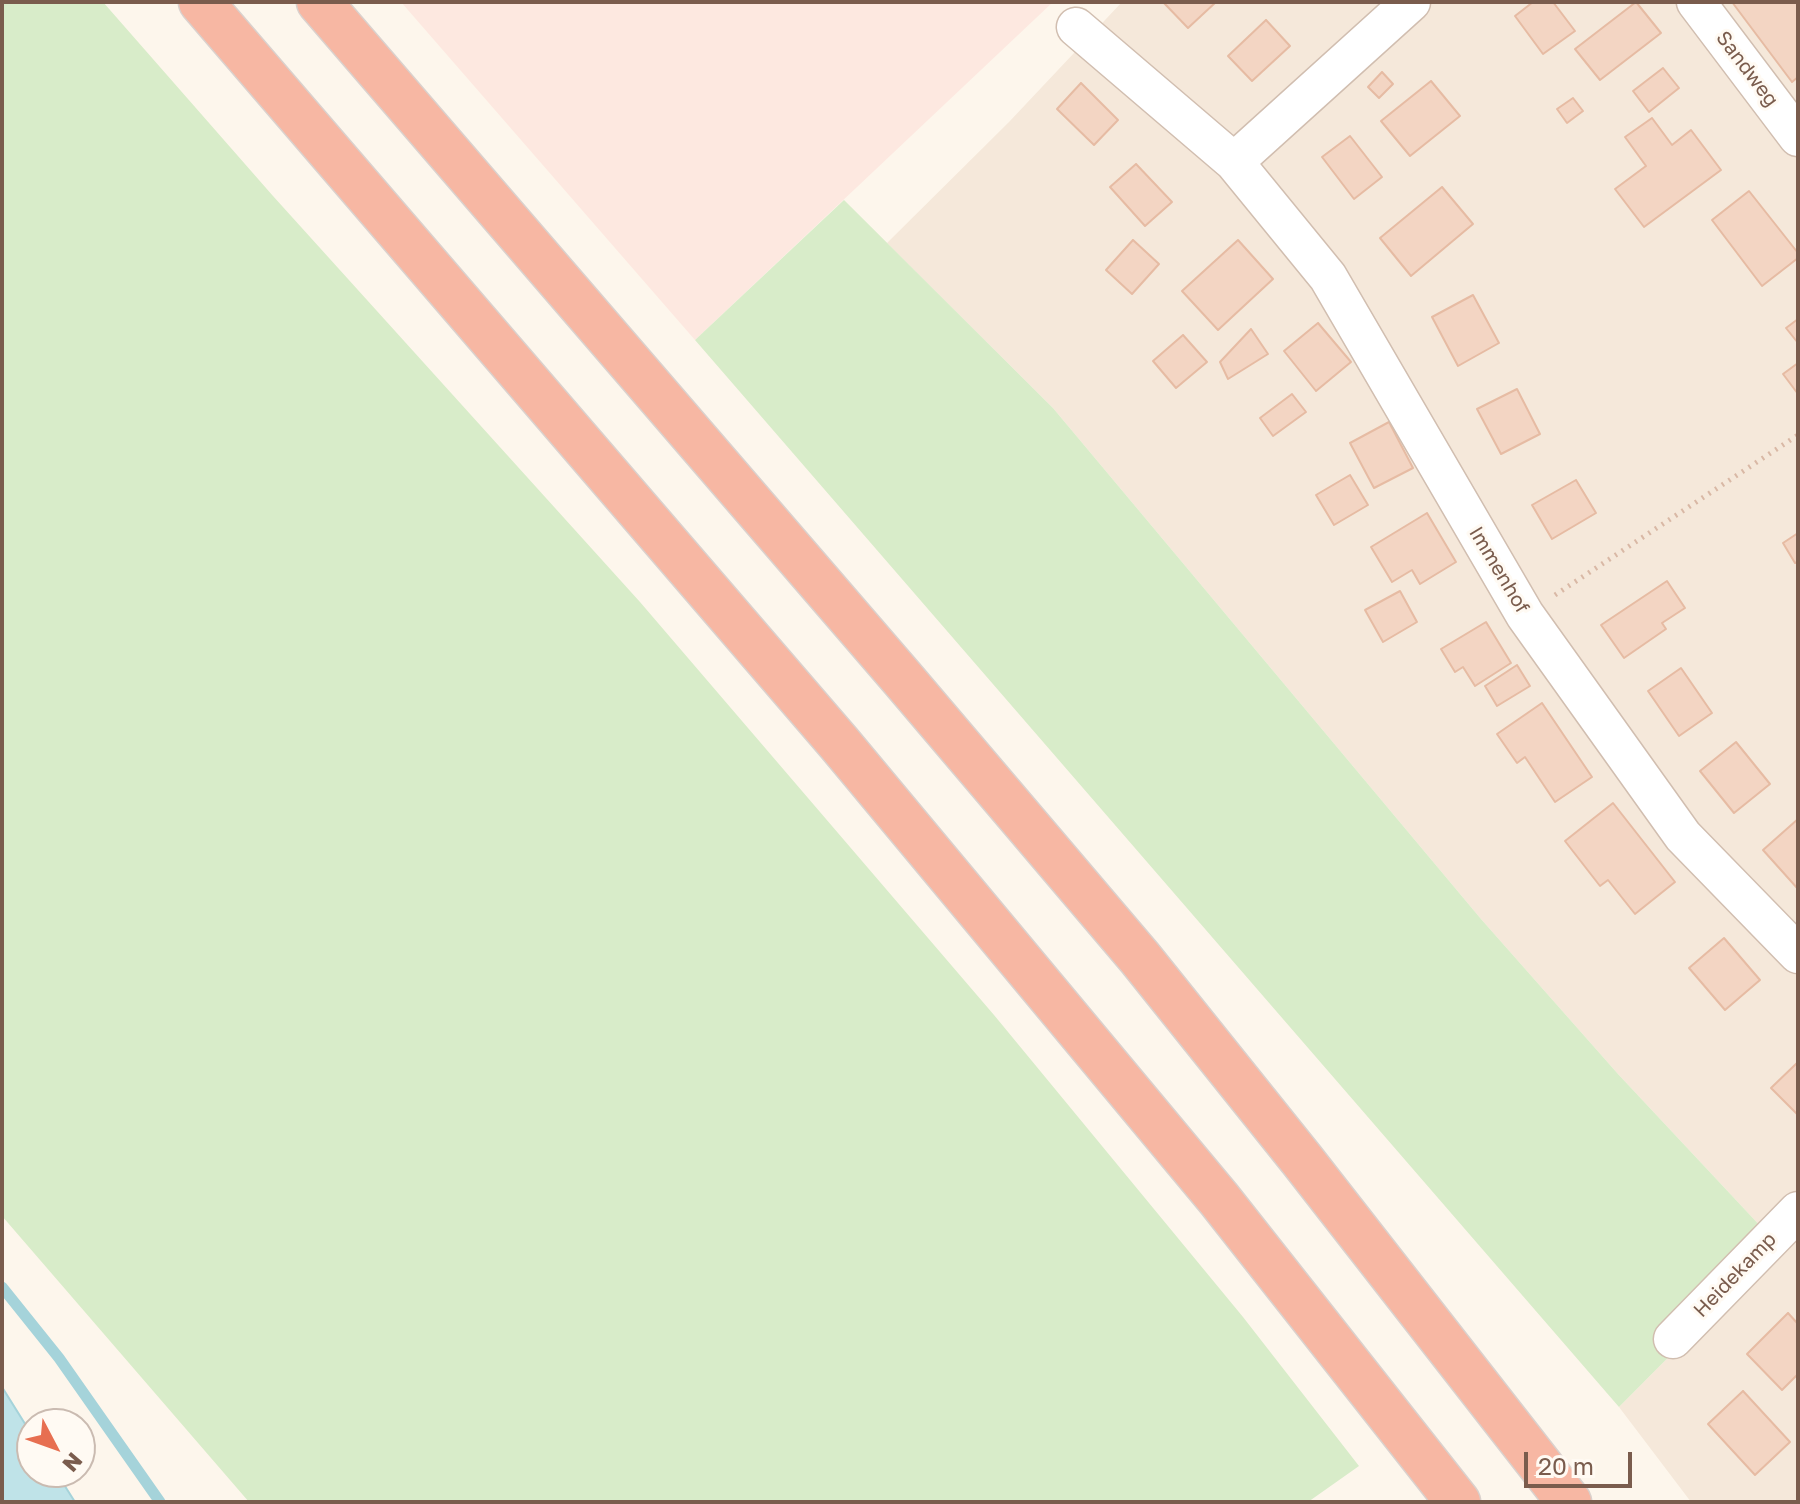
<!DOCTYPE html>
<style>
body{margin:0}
#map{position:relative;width:1800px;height:1504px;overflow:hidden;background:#fdf6ec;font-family:"Golos Text",sans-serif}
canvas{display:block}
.frame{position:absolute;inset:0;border:4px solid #7a5c4d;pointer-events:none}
.north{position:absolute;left:16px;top:1408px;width:80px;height:80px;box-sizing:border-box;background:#fffaf3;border:2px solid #cabbb1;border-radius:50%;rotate:131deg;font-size:22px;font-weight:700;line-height:32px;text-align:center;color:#7a5c4d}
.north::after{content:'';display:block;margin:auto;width:28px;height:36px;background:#e76f51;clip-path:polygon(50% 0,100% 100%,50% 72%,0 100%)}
.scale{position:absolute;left:1524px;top:1452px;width:108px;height:36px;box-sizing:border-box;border:4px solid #7a5c4d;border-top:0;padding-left:10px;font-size:24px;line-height:28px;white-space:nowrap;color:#7a5c4d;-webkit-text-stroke:6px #fffaf3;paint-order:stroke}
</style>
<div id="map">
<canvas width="1800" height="1504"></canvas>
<div class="frame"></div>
<div class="north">N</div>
<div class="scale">20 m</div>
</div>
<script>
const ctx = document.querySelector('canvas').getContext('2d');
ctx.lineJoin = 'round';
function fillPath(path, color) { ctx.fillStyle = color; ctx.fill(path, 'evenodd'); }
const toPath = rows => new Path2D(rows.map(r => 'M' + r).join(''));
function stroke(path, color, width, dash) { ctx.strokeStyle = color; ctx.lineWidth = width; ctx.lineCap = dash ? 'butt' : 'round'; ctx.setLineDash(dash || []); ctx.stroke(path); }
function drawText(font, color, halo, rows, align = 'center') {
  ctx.font = font + ' "Golos Text",sans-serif'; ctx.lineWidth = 6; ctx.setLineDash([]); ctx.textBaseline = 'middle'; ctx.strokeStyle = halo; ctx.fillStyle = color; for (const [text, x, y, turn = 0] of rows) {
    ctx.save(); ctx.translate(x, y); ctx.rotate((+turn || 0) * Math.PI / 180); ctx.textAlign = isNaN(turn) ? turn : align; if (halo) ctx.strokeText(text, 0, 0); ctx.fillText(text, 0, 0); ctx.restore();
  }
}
const residential = toPath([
 [1122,2,1798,2,1798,1502,1691,1502,1619,1407,1779,1246,1618,1074,1481,919,1053,408,887,243,1009,122]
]);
const commercial = toPath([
 [401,2,1053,2,695,340]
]);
const green = toPath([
 [2,2,103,2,273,196,640,602,994,1015,1243,1317,1359,1466,1308,1502,249,1502,2,1216],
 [844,200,1053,408,1481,919,1618,1074,1779,1246,1619,1407,695,340]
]);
const water = toPath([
 [2,1387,32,1435,32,1472,56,1472,75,1502,2,1502,2,1387]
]);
const stream = toPath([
 [2,1287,59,1358,160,1502]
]);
const building = toPath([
 [1163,2,1216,2,1188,28,1163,2],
 [1533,2,1553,2,1575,31,1543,54,1515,16,1533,2],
 [1636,2,1661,33,1600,80,1575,49,1636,2],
 [1732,2,1797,2,1798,77,1792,82,1732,2],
 [1266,20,1290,46,1252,81,1228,56,1266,20],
 [1663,68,1679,88,1649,112,1633,91,1663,68],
 [1382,72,1393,84,1379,98,1368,87,1382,72],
 [1431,81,1460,116,1410,156,1381,121,1431,81],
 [1081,83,1118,120,1094,145,1057,109,1081,83],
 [1573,98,1583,111,1567,123,1557,109,1573,98],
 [1652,118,1672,145,1691,130,1721,170,1644,227,1615,189,1646,166,1625,137,1652,118],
 [1350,136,1382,177,1354,199,1322,157,1350,136],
 [1136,164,1172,202,1145,226,1110,187,1136,164],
 [1442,187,1473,224,1411,276,1380,238,1442,187],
 [1749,191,1798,253,1798,258,1762,286,1712,220,1749,191],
 [1133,240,1159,264,1132,294,1106,270,1133,240],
 [1238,240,1273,279,1218,330,1182,291,1238,240],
 [1473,295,1499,343,1458,366,1432,317,1473,295],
 [1798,319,1798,343,1786,328,1798,319],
 [1318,323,1351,362,1316,391,1284,351,1318,323],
 [1251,329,1268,354,1228,379,1220,362,1251,329],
 [1183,335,1207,362,1176,388,1153,361,1183,335],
 [1798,363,1798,394,1783,374,1798,363],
 [1517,389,1540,434,1501,454,1477,409,1517,389],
 [1292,394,1306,412,1273,436,1260,418,1292,394],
 [1389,422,1413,468,1374,488,1350,443,1389,422],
 [1350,475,1368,505,1334,525,1316,495,1350,475],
 [1576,480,1596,513,1552,539,1532,505,1576,480],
 [1427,513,1456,562,1420,584,1412,570,1392,582,1371,547,1427,513],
 [1798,533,1798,562,1795,563,1783,543,1798,533],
 [1667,581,1685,608,1662,623,1666,629,1624,658,1601,625,1667,581],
 [1400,591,1417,622,1383,642,1365,610,1400,591],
 [1486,622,1511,663,1475,686,1463,667,1455,672,1441,649,1486,622],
 [1517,665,1530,686,1497,706,1485,686,1517,665],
 [1681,668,1712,713,1679,736,1648,691,1681,668],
 [1542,703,1592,777,1555,802,1525,757,1517,763,1497,734,1542,703],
 [1736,742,1770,784,1734,813,1700,771,1736,742],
 [1613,803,1675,882,1635,914,1608,880,1600,886,1565,841,1613,803],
 [1798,819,1798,889,1763,850,1798,819],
 [1724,938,1760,980,1725,1010,1689,968,1724,938],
 [1798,1062,1798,1115,1771,1088,1798,1062],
 [1788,1313,1798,1324,1798,1374,1782,1390,1747,1354,1788,1313],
 [1743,1391,1790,1442,1755,1475,1708,1424,1743,1391]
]);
const path = toPath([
 [1555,595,1798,435]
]);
const street = toPath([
 [1696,2,1798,137],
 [1076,27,1234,162,1328,277,1525,615,1683,836,1798,954],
 [1234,162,1411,2],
 [1673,1339,1798,1211]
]);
const highway = toPath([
 [201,2,839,743,1219,1199,1458,1502],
 [319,2,902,678,1140,958,1302,1160,1569,1502]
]);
const streetNames = [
 ["Sandweg",1747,69,53],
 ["Immenhof",1499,570,59],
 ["Heidekamp",1735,1275,-46]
];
fillPath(residential, '#f5e8da');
fillPath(commercial, '#fde8e0');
fillPath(green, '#d8ecc9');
fillPath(water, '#bfe3e8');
stroke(water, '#a5d3da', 2);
stroke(stream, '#a5d3da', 11);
fillPath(building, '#f3d5c3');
stroke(building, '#e6bba3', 2);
stroke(street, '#d1beb0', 41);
stroke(highway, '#dad1cd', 47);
stroke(path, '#d9b8a5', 5, [2, 6]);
stroke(street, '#fff', 38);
stroke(highway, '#f7b7a3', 44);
drawText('20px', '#7a5c4d', '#fffaf3', streetNames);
</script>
